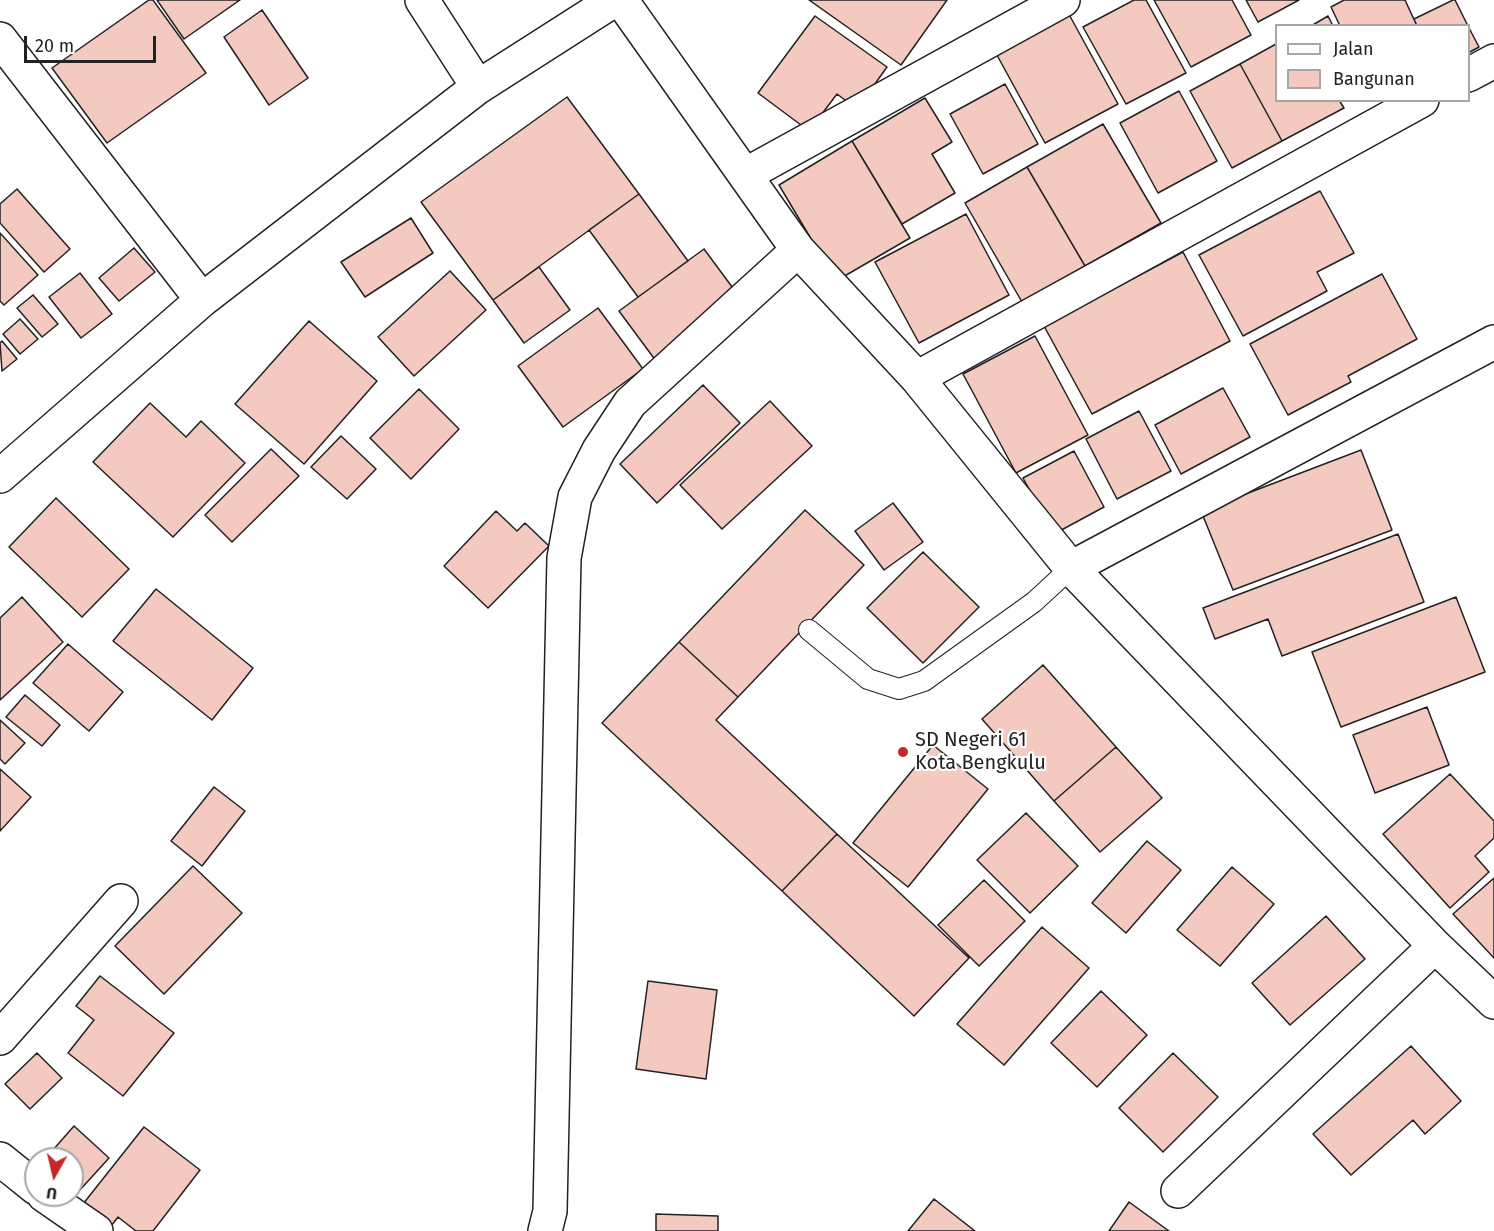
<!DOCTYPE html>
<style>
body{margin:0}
#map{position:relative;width:1494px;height:1231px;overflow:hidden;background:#fff;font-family:"Fira Sans",sans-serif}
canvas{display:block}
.legend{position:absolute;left:1275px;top:24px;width:195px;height:78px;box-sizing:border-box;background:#fff;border:2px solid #a7a7a7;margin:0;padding:8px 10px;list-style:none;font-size:18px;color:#222}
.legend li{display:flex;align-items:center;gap:12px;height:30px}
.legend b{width:30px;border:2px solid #a7a7a7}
.north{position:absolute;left:24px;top:1147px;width:60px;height:60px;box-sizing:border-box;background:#fff;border:2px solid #a7a7a7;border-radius:50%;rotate:188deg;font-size:16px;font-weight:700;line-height:24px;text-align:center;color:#222}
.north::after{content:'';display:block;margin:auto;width:21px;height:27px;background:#c62828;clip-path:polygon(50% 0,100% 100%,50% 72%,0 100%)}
.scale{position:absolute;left:24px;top:36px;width:132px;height:27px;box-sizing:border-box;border:3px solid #222;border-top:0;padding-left:8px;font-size:18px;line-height:21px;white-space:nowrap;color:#222;-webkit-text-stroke:4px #fff;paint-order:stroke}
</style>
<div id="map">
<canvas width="1494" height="1231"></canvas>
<ul class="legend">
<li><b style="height:8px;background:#fff"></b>Jalan</li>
<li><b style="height:16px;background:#f3c9c0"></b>Bangunan</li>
</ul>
<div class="north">U</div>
<div class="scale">20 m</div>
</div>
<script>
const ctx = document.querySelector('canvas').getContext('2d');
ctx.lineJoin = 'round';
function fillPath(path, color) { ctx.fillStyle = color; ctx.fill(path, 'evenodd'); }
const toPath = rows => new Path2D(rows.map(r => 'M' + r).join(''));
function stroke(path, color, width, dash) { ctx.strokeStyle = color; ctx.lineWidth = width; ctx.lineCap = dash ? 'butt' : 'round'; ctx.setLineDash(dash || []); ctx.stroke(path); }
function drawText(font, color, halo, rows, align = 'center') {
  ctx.font = font + ' "Fira Sans",sans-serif'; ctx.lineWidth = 4.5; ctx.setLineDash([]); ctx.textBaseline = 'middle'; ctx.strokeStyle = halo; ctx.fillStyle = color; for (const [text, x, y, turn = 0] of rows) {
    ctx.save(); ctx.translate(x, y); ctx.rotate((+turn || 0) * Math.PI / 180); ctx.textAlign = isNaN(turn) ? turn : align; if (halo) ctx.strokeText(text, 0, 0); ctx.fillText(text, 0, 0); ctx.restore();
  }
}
const building = toPath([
 [149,0,153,0,206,73,107,143,52,68,149,0],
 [157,0,240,0,184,39,157,0],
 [809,0,947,0,901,65,809,0],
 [1134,0,1146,0,1186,73,1126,104,1083,27,1134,0],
 [1154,0,1232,0,1251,35,1191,67,1154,0],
 [1246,0,1299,0,1258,22,1246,0],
 [1344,0,1405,0,1417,26,1340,26,1331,7,1344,0],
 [1453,0,1455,0,1468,26,1417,26,1414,19,1453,0],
 [1065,7,1118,104,1045,143,992,46,1065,7],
 [262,10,308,78,269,105,224,37,262,10],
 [815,16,887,67,857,109,837,94,809,131,758,93,815,16],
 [1328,16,1333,26,1311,26,1328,16],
 [1468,26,1479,47,1468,53,1468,26],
 [1276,44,1276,100,1339,100,1344,108,1282,141,1240,64,1276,44],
 [1240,64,1282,141,1232,168,1190,91,1240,64],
 [1005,84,1038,144,983,174,950,114,1005,84],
 [1179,91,1217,161,1158,193,1120,123,1179,91],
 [567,97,639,194,493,300,421,202,567,97],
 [925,98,952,142,932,154,955,193,902,224,852,141,925,98],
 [1103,124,1161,223,1085,266,1027,167,1103,124],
 [852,141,910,238,836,281,779,185,852,141],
 [1027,167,1085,266,1022,302,965,203,1027,167],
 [17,189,70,249,44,272,0,223,0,204,17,189],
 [1320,191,1354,253,1317,272,1327,291,1243,336,1199,255,1320,191],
 [639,194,688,261,638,297,589,230,639,194],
 [966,214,1009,295,919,343,875,262,966,214],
 [411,218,433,253,365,297,341,262,411,218],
 [0,233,38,275,4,305,0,301,0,233],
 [134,248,155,272,119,301,99,278,134,248],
 [704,249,741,299,656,361,619,311,704,249],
 [1183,252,1230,341,1092,414,1044,326,1183,252],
 [539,267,570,310,524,343,493,300,539,267],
 [450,271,486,310,414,376,378,337,450,271],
 [80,273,112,314,81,338,49,297,80,273],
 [1382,274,1417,339,1348,376,1351,382,1288,415,1250,344,1382,274],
 [33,295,58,324,42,337,17,308,33,295],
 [598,308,643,369,563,427,518,366,598,308],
 [20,319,38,339,20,354,3,334,20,319],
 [309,321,377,381,304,464,235,404,309,321],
 [1035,336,1088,435,1016,473,963,374,1035,336],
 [2,341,17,359,2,371,0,343,2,341],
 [703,385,740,423,657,503,620,464,703,385],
 [1223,388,1250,437,1181,474,1155,425,1223,388],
 [419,389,459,429,411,479,370,438,419,389],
 [770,401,812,446,722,529,680,485,770,401],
 [150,403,186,437,201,421,245,463,173,537,93,462,150,403],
 [1139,411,1171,471,1117,499,1086,439,1139,411],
 [341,436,376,469,347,499,311,467,341,436],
 [271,449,299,476,232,542,205,515,271,449],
 [1361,450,1392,530,1233,590,1201,511,1361,450],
 [1074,451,1104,507,1054,534,1023,478,1074,451],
 [56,498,129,569,82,617,9,547,56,498],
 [893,503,923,542,884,570,855,531,893,503],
 [805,510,864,565,738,697,679,642,805,510],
 [496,511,517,531,525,523,549,546,488,608,444,566,496,511],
 [1398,534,1424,602,1282,656,1268,619,1215,639,1203,608,1398,534],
 [923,552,979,607,923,663,867,608,923,552],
 [156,589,253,668,212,720,113,641,156,589],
 [22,597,63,642,0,700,0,618,22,597],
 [1456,597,1485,672,1341,727,1312,652,1456,597],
 [679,642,738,697,716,720,837,834,782,891,602,723,679,642],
 [68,644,123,692,89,731,33,683,68,644],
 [1043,665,1116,747,1054,801,982,719,1043,665],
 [25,695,60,725,42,746,6,717,25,695],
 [1427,707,1449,765,1375,793,1353,735,1427,707],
 [0,720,25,743,5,764,0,759,0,720],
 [933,745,988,789,908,887,853,843,933,745],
 [1116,747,1162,798,1100,852,1054,801,1116,747],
 [0,769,31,797,0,831,0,769],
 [1450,774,1494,821,1494,838,1475,856,1489,872,1450,908,1383,834,1450,774],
 [214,787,245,811,202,866,171,841,214,787],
 [1026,813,1078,866,1030,913,977,860,1026,813],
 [837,834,969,958,914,1016,782,891,837,834],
 [1147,841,1181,870,1126,933,1092,903,1147,841],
 [193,866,242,913,164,994,115,946,193,866],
 [1232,867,1274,904,1220,966,1177,930,1232,867],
 [1494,878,1494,958,1453,914,1494,878],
 [984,880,1025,921,979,966,938,925,984,880],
 [1326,916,1365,959,1290,1025,1252,983,1326,916],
 [1042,927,1089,968,1004,1065,957,1024,1042,927],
 [100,976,174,1033,123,1096,68,1053,94,1020,76,1006,100,976],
 [648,981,717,990,706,1079,636,1069,648,981],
 [1101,991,1147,1035,1097,1087,1051,1043,1101,991],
 [1411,1046,1461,1101,1425,1134,1413,1120,1351,1175,1313,1134,1411,1046],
 [37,1053,62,1078,30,1109,5,1084,37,1053],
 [1173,1053,1218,1097,1163,1152,1119,1108,1173,1053],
 [74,1126,109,1158,69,1202,72,1195,72,1159,45,1159,74,1126],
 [144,1127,200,1170,153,1231,136,1231,118,1217,111,1226,83,1204,144,1127],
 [934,1199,975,1231,908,1231,934,1199],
 [1129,1202,1169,1231,1109,1231,1129,1202],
 [656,1214,718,1216,718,1231,656,1231,656,1214]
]);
const lane = toPath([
 [809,630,868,679,899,689,924,681,1034,602,1071,568]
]);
const street = toPath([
 [422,0,478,87],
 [621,0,798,250,917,378,1071,568,1435,946,1494,1002],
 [0,39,202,300],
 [1468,75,1494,61],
 [745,175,1063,0],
 [917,378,1422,100],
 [0,476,202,300,478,87,614,0],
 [1071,568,1494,342],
 [0,1038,121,901],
 [0,1159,36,1188],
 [1178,1191,1435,946],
 [44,1195,96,1231],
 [545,1231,550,1211,564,558,575,497,599,450,630,403,798,250]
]);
const markers = [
 [903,752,6,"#c62828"]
];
const poiNames = [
 ["SD Negeri 61",915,740],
 ["Kota Bengkulu",915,763]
];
fillPath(building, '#f3c9c0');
stroke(building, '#222', 1.5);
stroke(lane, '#222', 22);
stroke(street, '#222', 36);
stroke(lane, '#fff', 20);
stroke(street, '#fff', 33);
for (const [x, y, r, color] of markers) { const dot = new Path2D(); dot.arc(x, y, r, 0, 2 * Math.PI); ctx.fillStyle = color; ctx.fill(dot); stroke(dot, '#fff', 2); }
drawText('20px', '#222', '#fff', poiNames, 'left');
</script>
